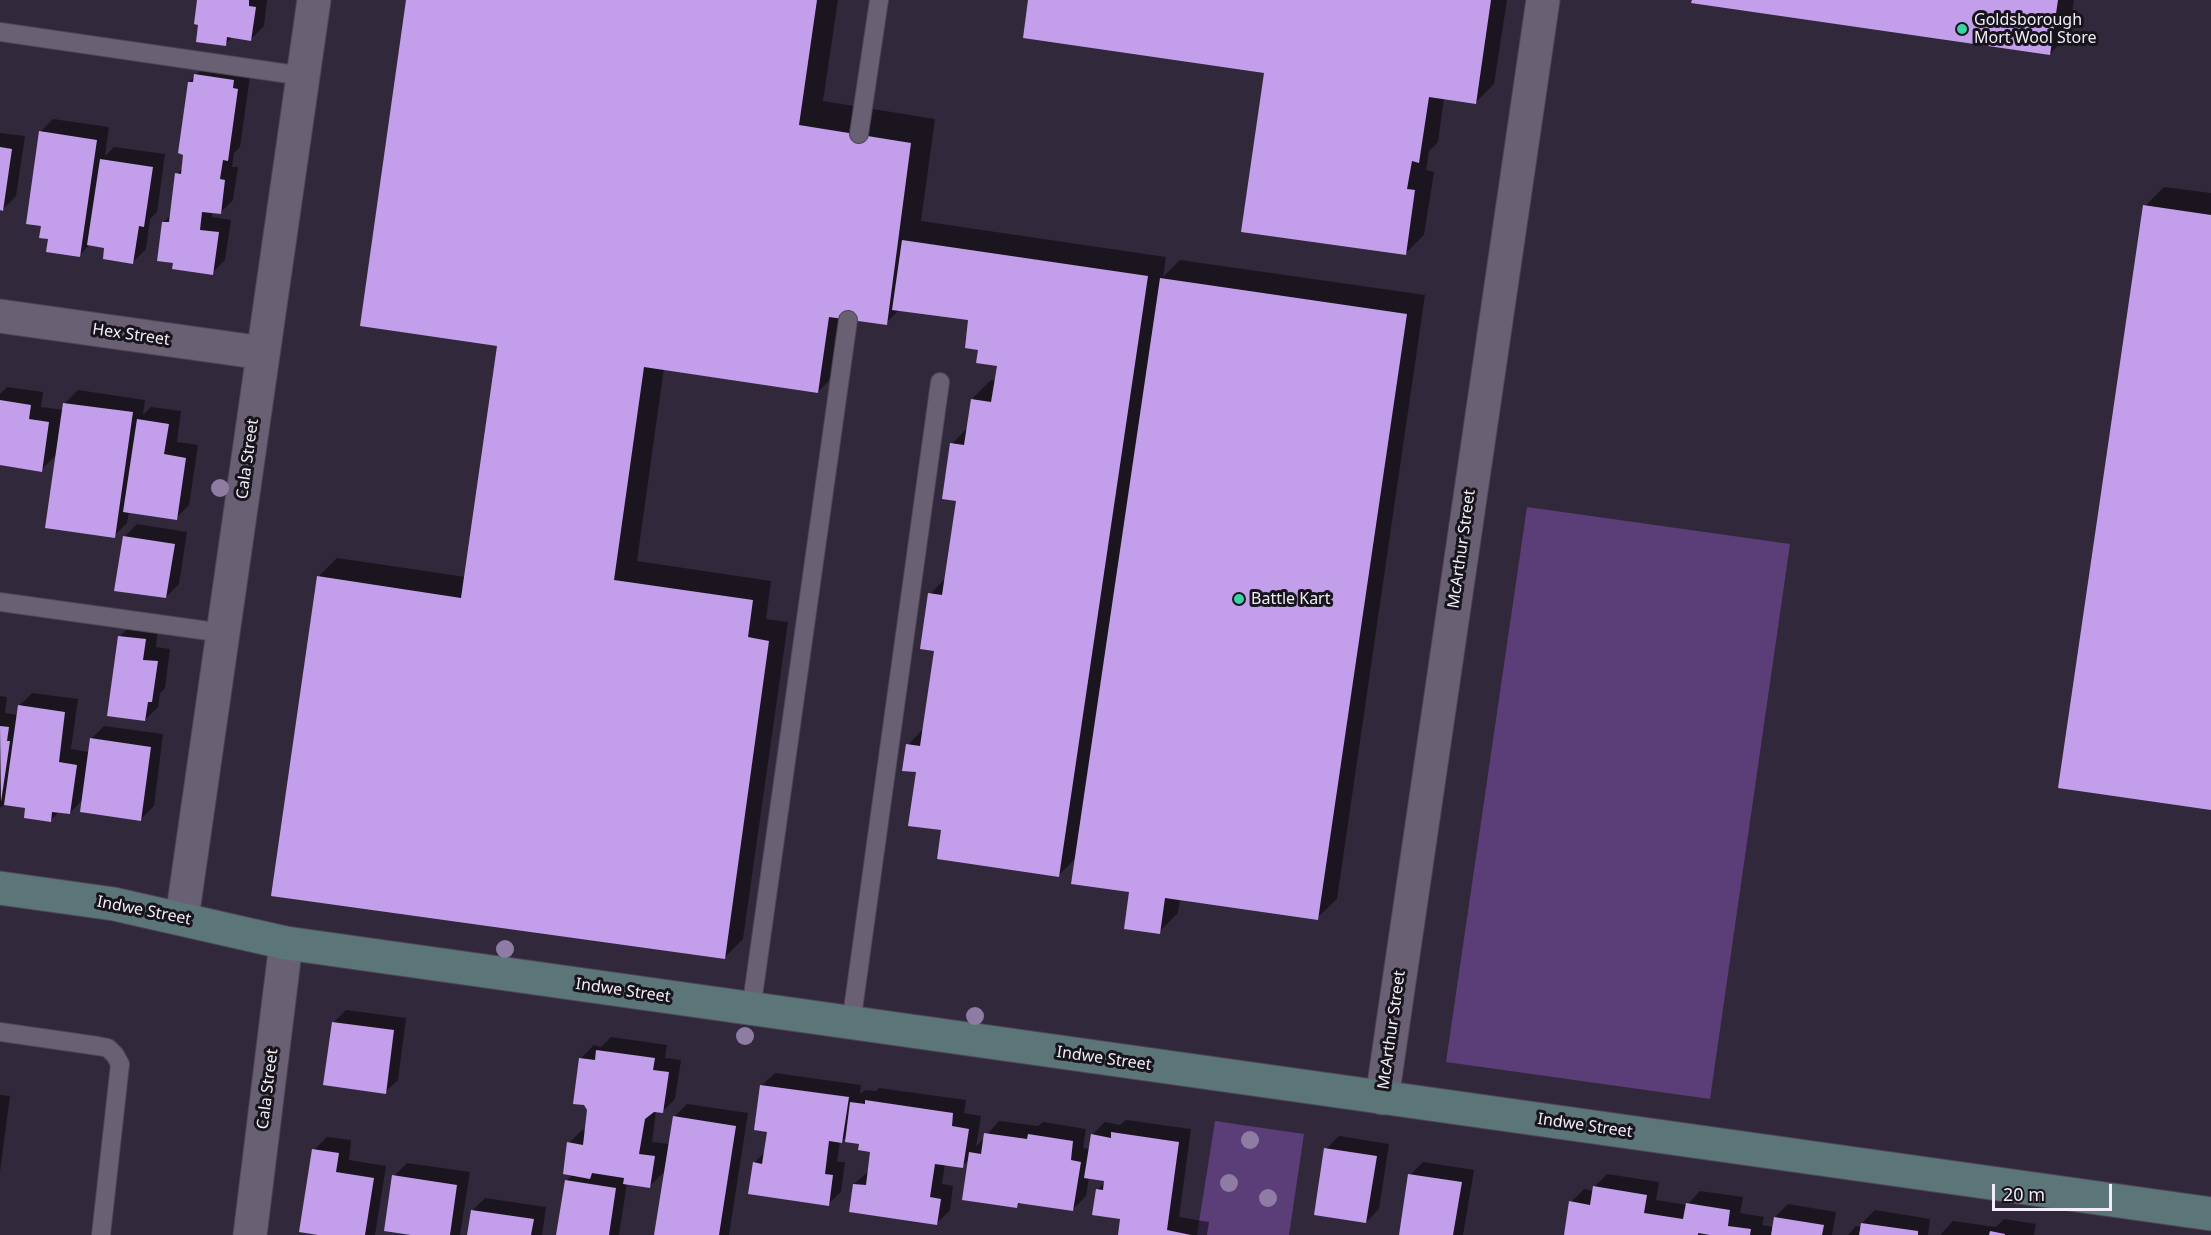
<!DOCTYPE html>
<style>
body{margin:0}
#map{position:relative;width:2211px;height:1235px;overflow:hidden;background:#31293b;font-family:"Noto Sans",sans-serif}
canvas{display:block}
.scale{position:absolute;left:1992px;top:1184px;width:120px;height:27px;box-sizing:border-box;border:3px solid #f2edf9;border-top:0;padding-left:8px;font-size:18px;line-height:21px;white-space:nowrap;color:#f2edf9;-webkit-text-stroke:4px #17141c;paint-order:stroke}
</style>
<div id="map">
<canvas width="2211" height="1235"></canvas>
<div class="scale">20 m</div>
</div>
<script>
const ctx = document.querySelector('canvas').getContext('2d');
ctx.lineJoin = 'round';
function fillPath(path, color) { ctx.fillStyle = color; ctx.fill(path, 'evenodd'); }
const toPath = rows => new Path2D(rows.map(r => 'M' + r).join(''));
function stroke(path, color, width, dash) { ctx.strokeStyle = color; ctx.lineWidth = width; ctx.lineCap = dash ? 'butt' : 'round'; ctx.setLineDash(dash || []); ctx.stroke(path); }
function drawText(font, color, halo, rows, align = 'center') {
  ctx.font = font + ' "Noto Sans",sans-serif'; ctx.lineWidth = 6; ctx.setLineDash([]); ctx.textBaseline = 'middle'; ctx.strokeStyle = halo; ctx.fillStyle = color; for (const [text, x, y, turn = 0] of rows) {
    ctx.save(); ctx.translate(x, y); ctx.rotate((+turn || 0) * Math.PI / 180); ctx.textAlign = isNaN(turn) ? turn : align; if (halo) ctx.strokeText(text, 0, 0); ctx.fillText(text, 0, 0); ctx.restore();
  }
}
const green = toPath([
 [1527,507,1790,544,1710,1099,1446,1062],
 [1215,1121,1304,1134,1289,1235,1197,1235]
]);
const shadow = toPath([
 [198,0,267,0,264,26,251,39,233,37,225,44,200,23],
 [408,0,838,0,823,101,935,119,921,221,1166,257,1163,277,1180,260,1425,295,1337,899,1317,918,1180,898,1178,913,1159,932,1131,891,1076,858,1059,875,943,829,908,745,924,728,936,649,930,594,946,578,958,499,952,444,968,427,972,399,991,380,996,381,998,365,980,348,970,319,900,309,886,323,849,318,842,367,818,392,664,368,637,561,771,581,766,619,788,622,743,939,724,958,318,577,337,558,466,577,499,344],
 [1030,0,1507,0,1494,84,1475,103,1444,98,1438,142,1429,151,1426,170,1434,172,1424,235,1405,254,1266,72],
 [1693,0,2074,0,2069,34,2050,54],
 [209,62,250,76,240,147,234,153,232,167,238,167,233,200,220,213,212,212,212,217,231,220,225,260,212,273,164,222,171,215,177,174,183,168,189,82],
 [53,119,109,127,105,156,114,147,165,154,157,212,150,219,146,249,133,262,106,247,90,244,80,255,50,238,42,224,40,132],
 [0,133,25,136,16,196,3,209,0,209],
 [2164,187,2211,193,2211,808,2145,206],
 [7,387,43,392,41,407,64,410,65,403,78,390,145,400,143,415,151,407,181,411,177,442,198,445,189,505,176,518,129,511,127,523,114,536,57,454,41,470,0,464,0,394],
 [137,524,187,532,179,584,166,597,124,537],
 [132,624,158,627,156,647,170,649,165,688,160,693,158,707,145,720,119,637],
 [32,693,78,699,71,749,89,752,91,739,104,726,163,734,154,806,141,819,83,799,70,813,60,811,50,821,27,807,5,804,0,808,0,696,7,697,5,713,18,715,19,706],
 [346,1010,406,1018,398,1080,385,1092,333,1023],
 [611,1037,667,1045,665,1058,681,1060,675,1099,662,1112,656,1111,652,1142,670,1144,674,1117,687,1104,748,1113,729,1235,656,1235,666,1170,650,1186,627,1183,619,1235,558,1235,566,1181,573,1174,569,1143,582,1130,586,1131,589,1110,581,1058,594,1045,601,1047],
 [775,1073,861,1085,860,1094,865,1090,876,1091,879,1088,966,1100,964,1113,981,1116,976,1147,999,1121,1038,1126,1043,1122,1086,1129,1083,1148,1090,1149,1092,1135,1105,1122,1120,1125,1126,1120,1191,1129,1179,1217,1209,1222,1207,1235,1130,1235,1122,1218,1097,1190,1107,1180,1089,1177,1086,1196,1073,1209,1021,1202,1017,1206,970,1159,962,1166,945,1164,942,1184,953,1186,950,1210,937,1223,854,1184,869,1171,872,1151,847,1137,840,1141,837,1162,845,1162,841,1192,828,1204,754,1163,765,1152,768,1131,762,1085],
 [0,1095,10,1096,0,1172],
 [1339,1136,1389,1144,1379,1209,1366,1222,1326,1149],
 [327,1137,351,1140,349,1160,386,1166,375,1235,328,1235,314,1150],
 [1423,1162,1474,1170,1463,1235,1401,1235,1410,1175],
 [407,1163,470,1172,460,1235,414,1235,394,1176],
 [1607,1174,1659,1182,1656,1200,1687,1205,1700,1191,1743,1197,1740,1213,1764,1217,1762,1225,1773,1227,1775,1217,1788,1204,1836,1212,1832,1235,1712,1235,1708,1233,1708,1235,1566,1235,1571,1202,1584,1189,1593,1191,1594,1187],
 [485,1198,546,1207,542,1235,468,1235,472,1211],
 [1875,1210,1930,1219,1928,1235,1848,1235,1856,1226,1862,1227,1862,1223],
 [2004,1219,2036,1224,2034,1235,1940,1235,1953,1221,1996,1227]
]);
const building = toPath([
 [197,0,249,0,249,6,256,7,251,41,227,37,226,46,196,42,198,25,194,24],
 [406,0,817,0,799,125,911,143,887,325,829,317,818,393,644,367,614,580,753,600,748,637,769,641,725,959,271,896,317,576,461,598,497,346,360,326],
 [1028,0,1491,0,1476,104,1429,97,1419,163,1412,161,1407,189,1415,190,1406,255,1241,232,1264,73,1023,38],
 [1692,0,2058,0,2050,55,1691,3],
 [194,74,234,80,233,88,238,89,228,161,223,160,220,179,225,180,221,214,202,212,200,230,219,232,213,275,172,269,173,263,157,261,162,222,169,222,175,173,181,174,183,155,178,153,188,82,193,82],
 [39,131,97,140,80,257,46,252,48,239,39,238,41,226,26,224],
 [0,147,12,149,3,211,0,210],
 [100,159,153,167,144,227,139,226,133,264,103,259,104,248,87,245],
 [2143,205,2211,215,2211,810,2058,788],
 [902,240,1148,276,1059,877,937,859,941,830,908,826,916,772,902,771,906,744,920,746,934,651,920,649,928,593,942,595,956,501,942,499,950,443,964,445,971,399,991,402,997,366,976,363,978,350,965,348,968,320,892,310],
 [1160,278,1407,314,1318,920,1165,898,1160,934,1124,929,1129,892,1071,884],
 [0,400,31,405,29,419,49,422,42,472,0,465],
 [63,403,133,412,115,538,45,528],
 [137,419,169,424,164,454,186,458,177,520,123,512],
 [123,536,175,544,166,598,114,591],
 [118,636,146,639,143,660,158,661,152,702,148,702,145,721,107,716],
 [18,705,65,712,59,762,77,765,70,814,52,812,51,822,24,818,25,808,4,805],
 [0,726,9,727,7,741,10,741,1,802],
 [90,738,151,747,141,821,80,812],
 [332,1022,394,1030,386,1094,323,1085],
 [596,1050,655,1058,653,1070,669,1072,663,1113,654,1112,645,1119,639,1154,655,1156,650,1188,623,1184,624,1178,592,1173,590,1179,563,1174,567,1142,583,1145,587,1110,584,1105,573,1104,579,1058,595,1060],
 [760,1085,849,1097,842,1143,829,1141,825,1174,833,1175,829,1206,748,1194,753,1162,762,1164,767,1132,754,1130],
 [865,1100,953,1113,952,1126,969,1129,963,1168,935,1164,930,1197,941,1199,937,1225,849,1212,853,1184,866,1185,870,1152,858,1150,859,1144,845,1142,850,1102,865,1104],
 [673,1116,736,1126,719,1235,654,1235],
 [1111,1132,1179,1142,1167,1230,1191,1235,1118,1235,1120,1219,1092,1215,1096,1189,1103,1190,1104,1181,1084,1178,1091,1134,1111,1138],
 [984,1133,1027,1139,1028,1134,1073,1141,1071,1160,1081,1162,1073,1211,1018,1203,1017,1208,962,1200,969,1152,981,1154],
 [1324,1148,1377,1156,1366,1223,1314,1215],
 [312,1149,339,1153,336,1172,374,1178,365,1235,318,1235,299,1232],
 [1408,1174,1462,1182,1453,1235,1399,1235],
 [392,1175,457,1185,450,1235,411,1235,384,1231],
 [565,1180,616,1188,609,1235,556,1235],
 [1593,1186,1647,1195,1644,1213,1683,1219,1686,1203,1730,1210,1728,1226,1751,1229,1750,1235,1710,1235,1698,1233,1698,1235,1564,1235,1569,1201,1590,1205],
 [471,1210,534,1219,531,1235,467,1235],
 [1774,1217,1824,1225,1822,1235,1771,1235],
 [1861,1223,1918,1231,1918,1235,1859,1235],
 [1990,1231,2005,1234,2005,1235,1989,1235]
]);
const lane = toPath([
 [0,32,303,76],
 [859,134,879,0],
 [0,602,223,633],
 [751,1010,848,320],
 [851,1024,940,382],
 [0,1032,98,1046,108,1048,115,1055,120,1064,101,1235]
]);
const street = toPath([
 [0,316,263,353],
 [182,918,314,0],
 [1382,1098,1543,0],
 [250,1235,286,943]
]);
const secondary = toPath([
 [0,888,114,904,286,943,2211,1214]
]);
const trees = [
 [220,488],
 [505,949],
 [975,1016],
 [745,1036],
 [1250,1140],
 [1229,1183],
 [1268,1198]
];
const markers = [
 [1962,29,6,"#39d4a5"],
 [1239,599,6,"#39d4a5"]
];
const poiNames = [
 ["Goldsborough",1974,20],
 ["Mort Wool Store",1974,38],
 ["Battle Kart",1251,599]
];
const streetNames = [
 ["Hex Street",131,335,8],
 ["Cala Street",248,459,-82],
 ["McArthur Street",1462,549,-82],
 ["Indwe Street",144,911,11],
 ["Indwe Street",623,991,8],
 ["McArthur Street",1392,1030,-82],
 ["Indwe Street",1104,1059,8],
 ["Cala Street",268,1089,-83],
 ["Indwe Street",1585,1126,8]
];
fillPath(green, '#5b3d77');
fillPath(shadow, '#0007');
fillPath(building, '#c39eeb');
stroke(lane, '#4d4655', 20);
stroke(street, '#4d4655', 35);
stroke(secondary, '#4d4655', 35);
stroke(lane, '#696074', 18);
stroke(street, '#696074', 33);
stroke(secondary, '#5b7579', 33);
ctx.fillStyle = '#8f7ca5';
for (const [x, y] of trees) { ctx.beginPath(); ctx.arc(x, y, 9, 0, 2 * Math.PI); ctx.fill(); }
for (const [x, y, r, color] of markers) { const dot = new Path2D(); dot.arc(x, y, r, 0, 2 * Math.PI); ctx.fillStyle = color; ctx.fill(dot); stroke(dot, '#17141c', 2); }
drawText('16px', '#f2edf9', '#17141c', poiNames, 'left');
drawText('16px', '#f2edf9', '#17141c', streetNames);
</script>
